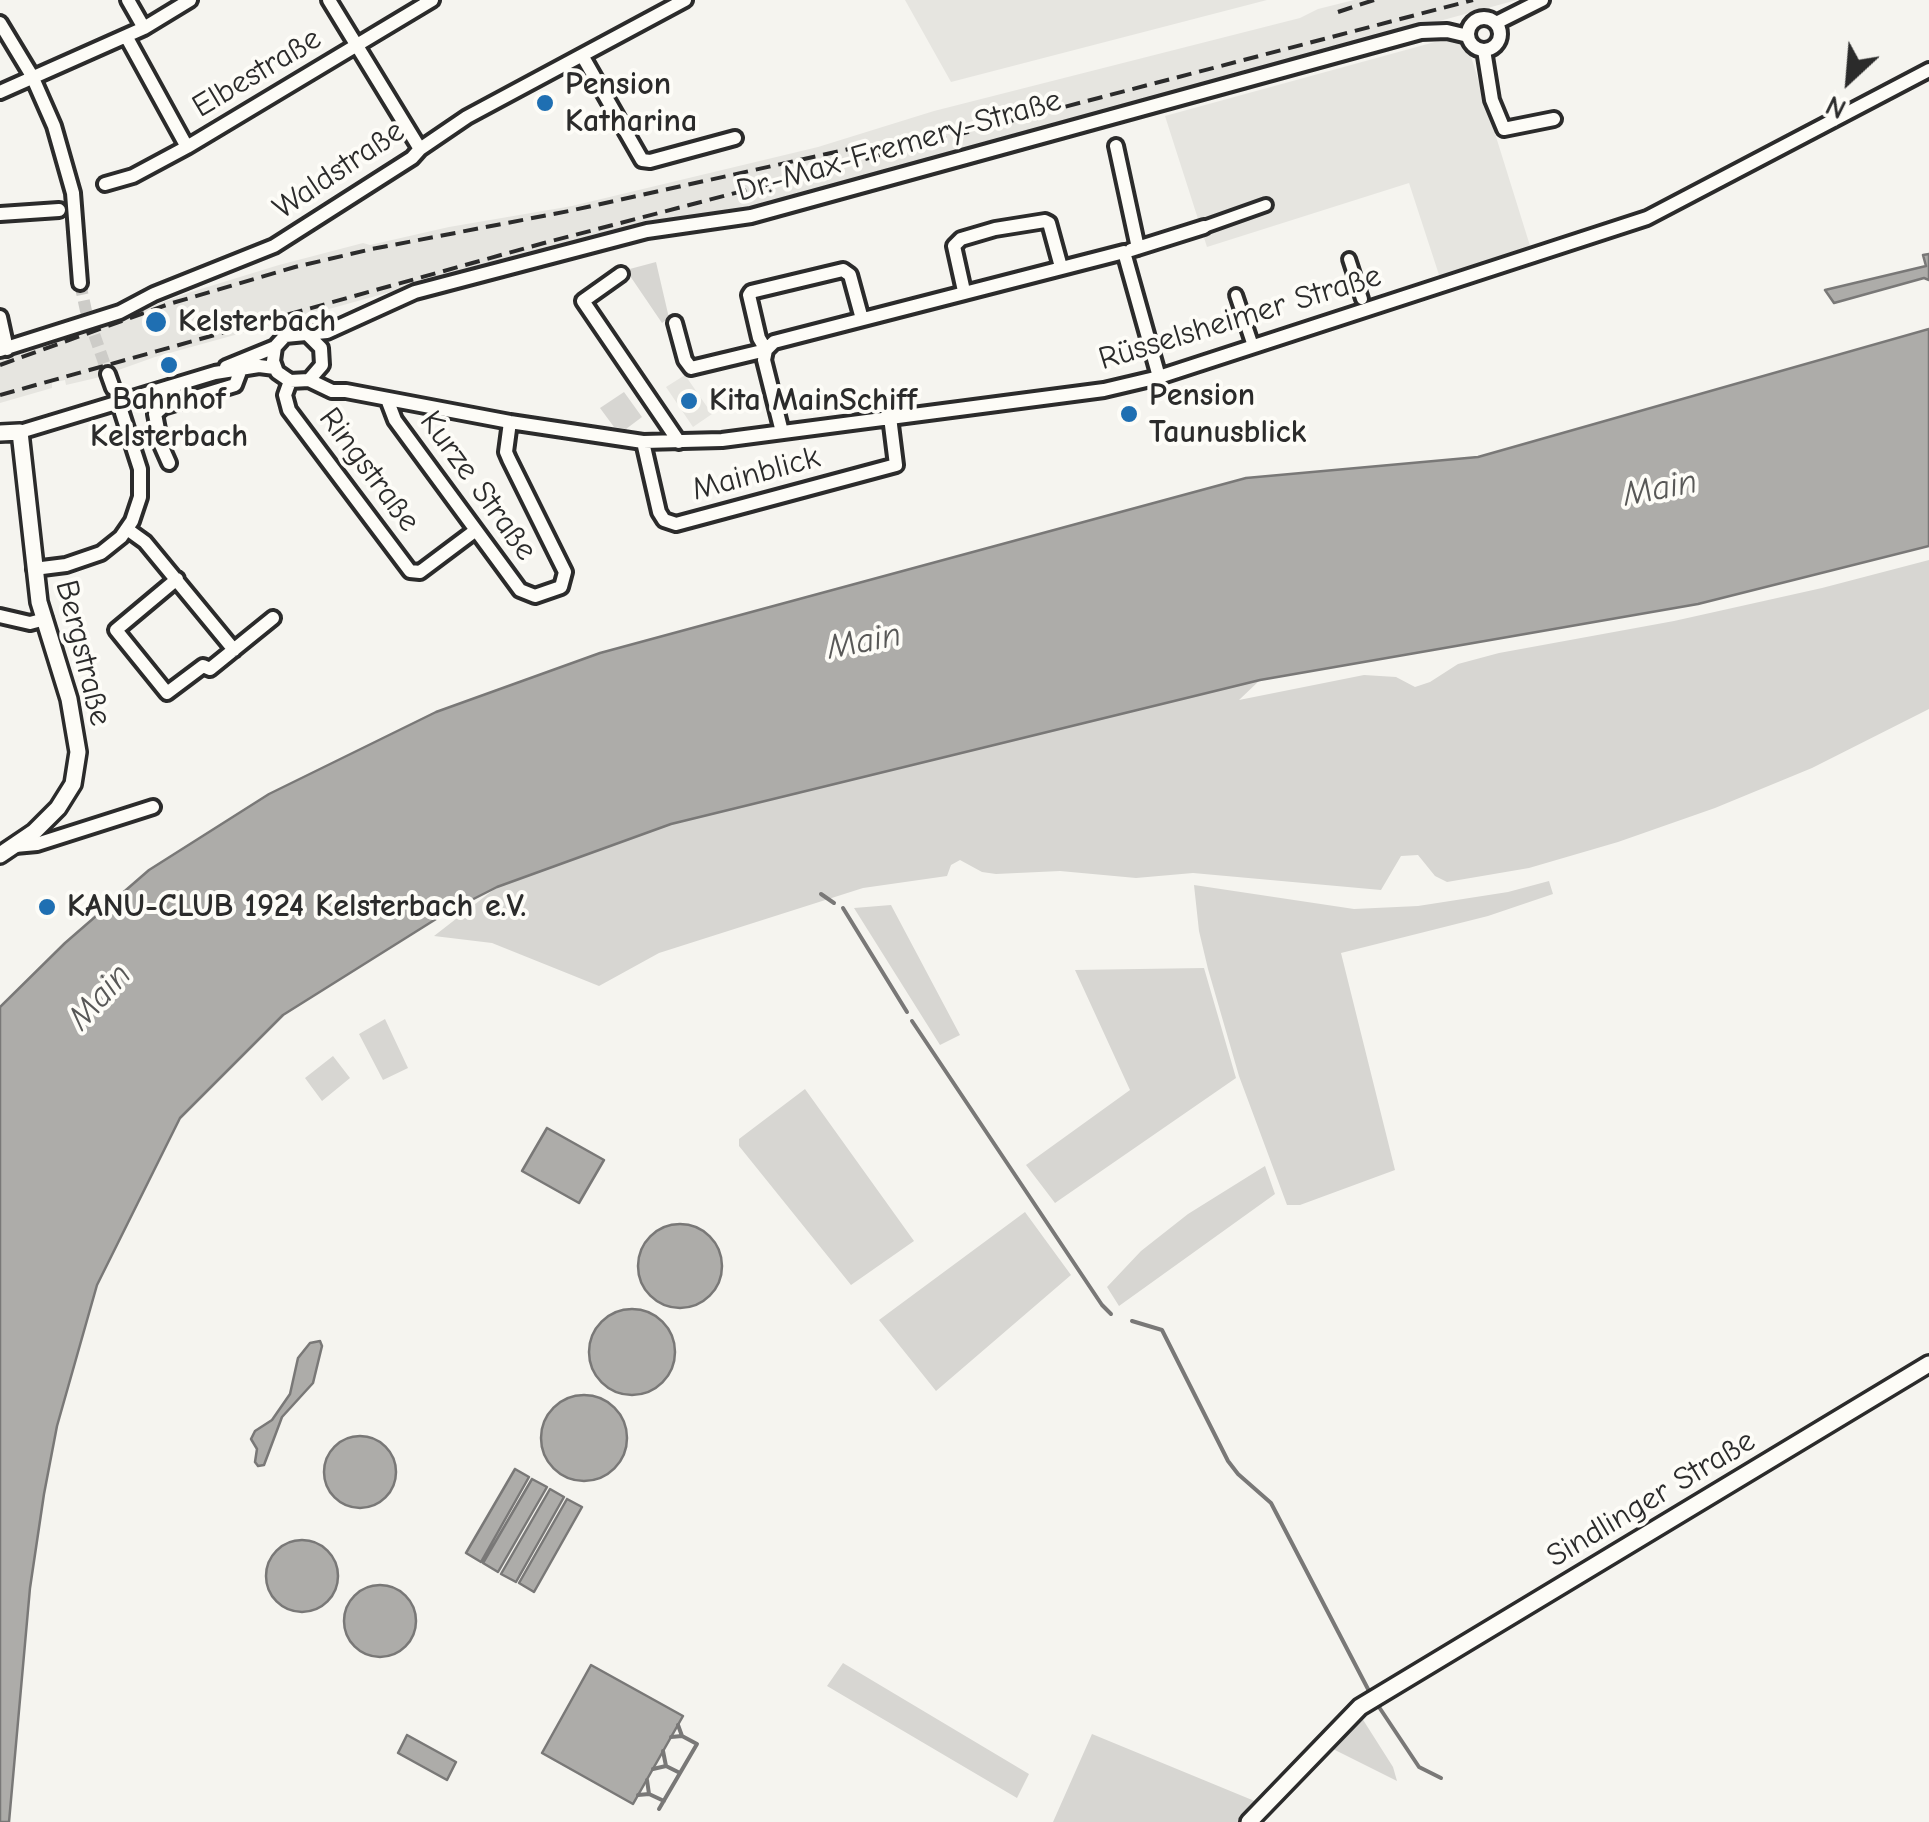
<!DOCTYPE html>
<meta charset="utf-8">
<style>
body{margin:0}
#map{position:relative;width:1929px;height:1822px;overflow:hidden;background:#f5f4ef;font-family:"Comic Neue",sans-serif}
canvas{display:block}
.north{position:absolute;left:1799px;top:30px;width:100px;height:100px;-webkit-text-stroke:8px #fdfcf7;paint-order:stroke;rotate:206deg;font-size:28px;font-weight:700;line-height:40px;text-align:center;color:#2b2b2b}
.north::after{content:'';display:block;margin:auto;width:35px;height:45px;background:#2b2b2b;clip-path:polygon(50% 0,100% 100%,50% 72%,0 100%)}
</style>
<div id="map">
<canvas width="1929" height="1822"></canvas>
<div class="north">N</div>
</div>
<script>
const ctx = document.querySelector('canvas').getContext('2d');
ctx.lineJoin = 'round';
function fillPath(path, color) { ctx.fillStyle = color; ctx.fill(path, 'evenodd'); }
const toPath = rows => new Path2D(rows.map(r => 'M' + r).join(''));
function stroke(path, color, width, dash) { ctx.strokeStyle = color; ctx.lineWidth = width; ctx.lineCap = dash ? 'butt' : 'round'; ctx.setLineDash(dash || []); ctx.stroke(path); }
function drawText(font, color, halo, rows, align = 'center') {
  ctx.font = font + ' "Comic Neue",sans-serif'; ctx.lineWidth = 8; ctx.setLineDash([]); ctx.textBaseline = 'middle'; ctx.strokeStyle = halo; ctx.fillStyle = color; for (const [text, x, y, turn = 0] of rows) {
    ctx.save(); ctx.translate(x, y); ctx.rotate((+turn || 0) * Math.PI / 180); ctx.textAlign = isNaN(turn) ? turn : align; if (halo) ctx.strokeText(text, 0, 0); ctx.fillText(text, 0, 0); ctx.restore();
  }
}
const built = toPath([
 [905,0,1267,0,951,82],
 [1354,0,1517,0,1022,134,744,213,631,229,481,267,155,357,96,378,66,385,65,380,52,383,52,388,0,403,0,360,191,292,279,265,363,243,370,245,449,227,572,206,818,147,934,111,1300,18,1318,9],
 [1464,34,1531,249,1440,278,1409,183,1207,247,1165,116],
 [685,375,712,414,693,427,666,387]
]);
const green = toPath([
 [656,262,669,318,662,323,626,270],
 [624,392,642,417,626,429,614,427,600,408],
 [1929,560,1929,709,1812,768,1715,808,1618,842,1529,868,1447,882,1435,876,1418,855,1401,856,1381,890,1193,873,1136,878,1060,871,996,874,982,872,960,860,951,865,947,876,863,888,659,953,599,986,492,943,434,936,497,887,671,824,1260,680,1239,700,1364,675,1396,677,1415,687,1430,682,1458,664,1499,653,1674,621,1822,588],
 [1549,881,1553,894,1488,916,1341,953,1395,1170,1300,1205,1287,1205,1239,1076,1208,969,1199,931,1194,885,1354,909,1418,906,1508,892],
 [891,905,960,1035,940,1045,854,908],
 [1204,968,1236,1078,1055,1203,1026,1165,1130,1090,1075,970],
 [385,1019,408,1068,383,1080,359,1034],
 [333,1056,350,1078,322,1101,305,1078],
 [805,1089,914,1241,851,1285,739,1146,739,1139],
 [1265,1166,1275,1194,1119,1306,1107,1287,1141,1251,1188,1214],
 [1025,1212,1071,1275,936,1391,879,1320],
 [843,1663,1029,1774,1017,1798,827,1686],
 [1360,1715,1393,1767,1397,1781,1329,1747],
 [1092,1734,1257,1802,1239,1822,1053,1822]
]);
const water = toPath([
 [1929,254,1929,280,1924,278,1834,303,1825,290,1926,266,1923,255,1929,254],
 [1929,329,1929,546,1698,604,1260,680,671,824,497,887,444,914,283,1015,180,1118,97,1285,57,1426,44,1494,30,1588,9,1822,0,1822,0,1007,65,943,149,870,269,794,436,712,600,653,1246,478,1478,457,1929,329],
 [547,1128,604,1160,579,1203,522,1171,547,1128],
 '638 1266a42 42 0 1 1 84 0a42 42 0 1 1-84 0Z',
 '589 1352a43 43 0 1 1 86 0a43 43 0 1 1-86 0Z',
 [320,1341,322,1346,313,1383,282,1417,264,1465,258,1466,255,1462,257,1449,251,1439,255,1431,272,1420,290,1394,298,1358,310,1343,320,1341],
 '541 1438a43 43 0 1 1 86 0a43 43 0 1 1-86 0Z',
 '324 1472a36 36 0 1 1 72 0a36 36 0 1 1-72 0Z',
 [515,1469,529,1477,481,1562,466,1553,515,1469],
 [532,1479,547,1487,498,1572,483,1563,532,1479],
 [550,1489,564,1497,516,1582,501,1574,550,1489],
 [567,1499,582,1507,534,1592,519,1583,567,1499],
 '266 1576a36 36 0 1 1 72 0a36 36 0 1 1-72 0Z',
 '344 1621a36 36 0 1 1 72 0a36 36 0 1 1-72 0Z',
 [591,1665,683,1716,633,1804,542,1753,591,1665],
 [407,1735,456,1762,447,1780,398,1753,407,1735]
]);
const stream = toPath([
 [821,894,834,903],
 [843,908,907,1012],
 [912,1021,1102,1305,1111,1314],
 [1132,1321,1162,1330,1228,1461,1238,1474,1271,1503,1369,1691],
 [1377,1704,1419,1767,1441,1778],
 [678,1725,682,1736],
 [663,1751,666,1766],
 [653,1769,666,1766,680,1773],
 [647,1780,649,1794],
 [638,1795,649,1794,664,1801],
 [659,1809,697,1744,682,1736,671,1737]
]);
const minorTunnel = toPath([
 [80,283,86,311,108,374]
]);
const pedestrian = toPath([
 [1204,227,1266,205],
 [1349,259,1362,299],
 [1236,295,1253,346]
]);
const minor = toPath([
 [128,0,144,28],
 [329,0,420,149],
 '1468 34a16 16 0 1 1 32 0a16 16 0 1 1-32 0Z',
 [0,23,32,76,54,126,73,193,80,283],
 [1496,23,1542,0],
 [126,36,187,147],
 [1484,50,1492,100,1504,129,1554,119],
 [583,57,642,160,650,161,735,138],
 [0,92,144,28,190,0],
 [1116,146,1138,248],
 [105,184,133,176,187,147,432,0],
 [0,214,59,210],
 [1131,250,1204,227],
 [621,274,583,301,679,442],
 [964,291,954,246,961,239,995,229,1045,221,1049,223,1061,267],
 [0,317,7,349],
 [675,323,685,360,691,368,766,350,759,338,749,295,751,292,843,270,850,275,862,319],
 [308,335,321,348,322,365,309,380,290,381,277,372,273,361,275,347,285,336,327,332,415,292,647,231,751,216,1421,32,1447,31,1468,36],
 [0,350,120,312,154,294,274,246,412,158,420,149,467,117,685,0],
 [226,367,275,347],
 [108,374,113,388],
 [309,380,332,391,346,391,510,422,643,442,722,440,1104,390,1159,377,1647,218,1929,70],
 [290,381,285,395,289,410,410,571,420,572,476,530],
 [387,399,395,420,520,590,535,596,561,587,565,572,509,459,506,452,510,422],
 [20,432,215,373,259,366,275,368],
 [782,432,764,360,766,350,774,342,1124,252,1159,377],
 [643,442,659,512,664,520,676,524,896,465,890,417],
 [169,463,161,445,155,414,163,407,235,385,241,369],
 [127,529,145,542,234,650],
 [34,569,66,565,101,553,121,537,132,521,140,497,140,469,122,413],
 [177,579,116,630,167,693,203,666,210,669,273,618],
 [0,616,30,623,45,619],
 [15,846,37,844,153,807]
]);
const tertiary = toPath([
 [0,433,20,432,39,602,69,699,78,752,73,784,58,808,34,832,0,855],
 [1249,1822,1360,1707,1929,1364]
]);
const rail = toPath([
 [1338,12,1374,0],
 [0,365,169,304,295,267,372,249,569,211,867,145],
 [0,395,544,243,1473,0]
]);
const markers = [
 [545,103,10,"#1f6fb2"],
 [156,322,12,"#1f6fb2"],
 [169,365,10,"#1f6fb2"],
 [689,401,10,"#1f6fb2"],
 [1129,414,10,"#1f6fb2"],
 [47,907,10,"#1f6fb2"]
];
const streetNames = [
 ["Elbestraße",257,73,-31],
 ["Dr.-Max-Fremery-Straße",899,146,-16],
 ["Waldstraße",339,170,-34],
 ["Rüsselsheimer Straße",1240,318,-17],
 ["Ringstraße",369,470,53],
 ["Mainblick",756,474,-15],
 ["Kurze Straße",478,486,54],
 ["Bergstraße",83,653,76],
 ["Sindlinger Straße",1651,1499,-31]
];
const poiNames = [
 ["Pension",565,85],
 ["Katharina",565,122],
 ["Kelsterbach",178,322],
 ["Pension",1149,396],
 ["Taunusblick",1149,433],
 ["Bahnhof",169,400,"center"],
 ["Kelsterbach",169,437,"center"],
 ["Kita MainSchiff",709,401],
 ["KANU-CLUB 1924 Kelsterbach e.V.",67,907]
];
const waterNames = [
 ["Main",1660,489,-11],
 ["Main",864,642,-11],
 ["Main",100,997,-48]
];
fillPath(built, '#e6e5e0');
fillPath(green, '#d7d6d2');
fillPath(water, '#adaca9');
stroke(water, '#797877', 2.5);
stroke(stream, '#797877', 4);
stroke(minorTunnel, '#cdccc8', 12, [12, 6]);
stroke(pedestrian, '#2b2b2b', 18);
stroke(minor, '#2b2b2b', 20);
stroke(tertiary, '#2b2b2b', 22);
stroke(pedestrian, '#fdfcf7', 10);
stroke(minor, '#fdfcf7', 12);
stroke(tertiary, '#fdfcf7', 15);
stroke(rail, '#2b2b2b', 4, [15, 8]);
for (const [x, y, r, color] of markers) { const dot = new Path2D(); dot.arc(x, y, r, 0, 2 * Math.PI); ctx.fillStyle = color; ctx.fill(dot); stroke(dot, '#fdfcf7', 4); }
drawText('32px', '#2b2b2b', '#fdfcf7', streetNames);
drawText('bold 32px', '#2b2b2b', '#fdfcf7', poiNames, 'left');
drawText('italic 35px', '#585857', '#fdfcf7', waterNames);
</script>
